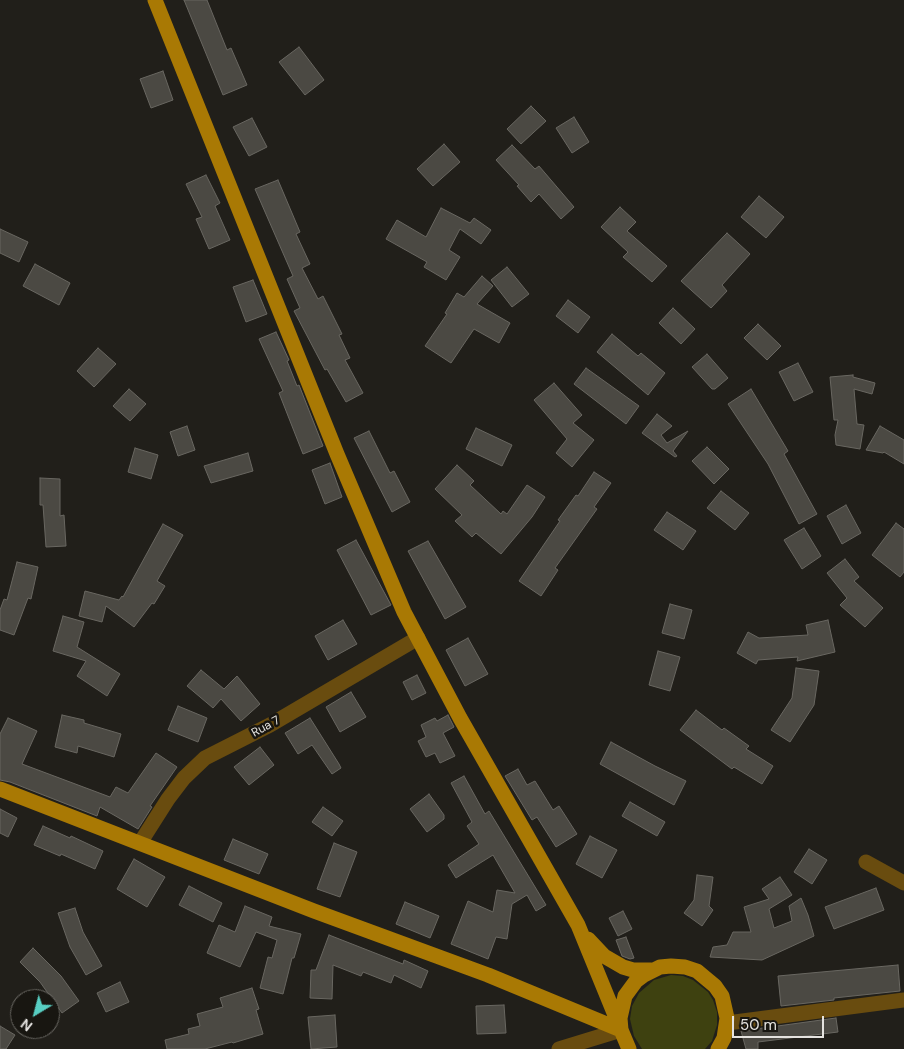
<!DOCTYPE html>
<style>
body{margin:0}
#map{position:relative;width:904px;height:1049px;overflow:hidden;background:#211f1a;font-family:"DM Sans",sans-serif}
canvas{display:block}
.north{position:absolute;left:10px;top:989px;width:50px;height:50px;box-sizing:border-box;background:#181611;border:1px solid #6a6863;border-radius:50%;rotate:217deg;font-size:14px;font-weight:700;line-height:20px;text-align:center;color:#e4e2df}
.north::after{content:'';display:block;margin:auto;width:18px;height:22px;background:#57cec2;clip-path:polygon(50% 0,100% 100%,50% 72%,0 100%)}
.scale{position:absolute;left:732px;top:1016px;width:92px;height:22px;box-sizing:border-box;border:2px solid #e4e2df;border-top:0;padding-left:6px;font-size:15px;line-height:18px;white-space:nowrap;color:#e4e2df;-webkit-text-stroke:4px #181611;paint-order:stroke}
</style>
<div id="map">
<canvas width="904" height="1049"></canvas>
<div class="north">N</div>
<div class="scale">50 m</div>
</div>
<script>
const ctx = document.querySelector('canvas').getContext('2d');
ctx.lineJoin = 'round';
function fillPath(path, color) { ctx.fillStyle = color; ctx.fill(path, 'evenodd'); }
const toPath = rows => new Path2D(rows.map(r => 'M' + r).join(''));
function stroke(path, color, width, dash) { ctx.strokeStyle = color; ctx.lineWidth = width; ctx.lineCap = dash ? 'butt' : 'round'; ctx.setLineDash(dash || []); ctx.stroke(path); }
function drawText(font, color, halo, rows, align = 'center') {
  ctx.font = font + ' "DM Sans",sans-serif'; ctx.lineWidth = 5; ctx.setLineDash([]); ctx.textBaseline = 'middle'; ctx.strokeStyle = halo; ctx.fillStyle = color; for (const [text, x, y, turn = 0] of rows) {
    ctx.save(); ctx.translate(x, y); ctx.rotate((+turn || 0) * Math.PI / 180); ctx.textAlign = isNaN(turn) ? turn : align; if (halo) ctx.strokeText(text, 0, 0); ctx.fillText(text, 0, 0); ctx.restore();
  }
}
const green = toPath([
 [671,975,683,976,693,980,708,992,713,1000,717,1012,717,1025,712,1041,705,1049,642,1049,634,1036,630,1019,632,1006,639,993,654,980]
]);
const building = toPath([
 [184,0,207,0,227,50,231,48,247,85,223,95,184,0],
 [299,47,324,80,305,95,279,62,299,47],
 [163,71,173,100,151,108,140,79,163,71],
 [531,106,546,121,521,144,507,129,531,106],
 [574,117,589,142,572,153,556,128,574,117],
 [252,118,267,147,249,156,233,127,252,118],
 [444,144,460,162,433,186,417,169,444,144],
 [512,145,535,169,539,166,574,207,561,219,539,194,531,202,517,186,519,185,496,160,512,145],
 [206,175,220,203,215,206,230,240,209,249,196,219,202,217,186,184,206,175],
 [278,180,300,232,296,234,310,264,302,268,318,299,323,296,342,334,339,335,350,358,345,360,363,393,346,402,327,369,325,370,294,311,300,308,287,279,293,276,255,189,278,180],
 [759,196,784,217,766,238,741,217,759,196],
 [620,207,636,222,627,231,667,266,652,282,623,257,628,252,601,227,620,207],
 [441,208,470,223,474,218,491,230,481,244,460,229,449,250,460,257,446,280,424,267,427,262,386,239,397,220,426,237,441,208],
 [0,229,28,242,19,262,0,253,0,229],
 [727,233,750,254,722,285,727,291,711,308,681,281,727,233],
 [35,264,70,283,59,305,23,286,35,264],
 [507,267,529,294,512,307,491,280,507,267],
 [482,276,493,286,477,304,510,323,499,343,474,329,451,363,425,346,447,314,445,313,457,293,464,297,482,276],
 [253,280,267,314,246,322,233,287,253,280],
 [568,300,590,317,578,333,556,316,568,300],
 [673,308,695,329,681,344,659,323,673,308],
 [758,324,781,346,767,360,744,338,758,324],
 [276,332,289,360,287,361,297,386,299,385,323,446,303,454,279,393,283,391,259,339,276,332],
 [612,334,638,356,641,353,665,373,648,395,597,352,612,334],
 [98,348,116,364,94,387,77,371,98,348],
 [707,354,728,378,715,389,712,389,692,367,707,354],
 [798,363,813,392,794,401,779,372,798,363],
 [586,368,639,406,626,424,574,384,586,368],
 [853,375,853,377,875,383,872,394,854,389,857,424,864,425,860,449,836,445,835,435,838,420,834,420,830,377,853,375],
 [554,383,582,415,573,423,594,440,572,467,556,453,567,439,534,400,554,383],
 [129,389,146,404,130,421,113,406,129,389],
 [751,389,788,451,784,454,817,514,799,524,768,464,728,404,751,389],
 [657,414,672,426,661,435,667,443,688,431,673,451,677,456,675,457,642,433,657,414],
 [187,426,195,450,178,456,170,432,187,426],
 [880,426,904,440,904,464,884,452,883,453,866,450,880,426],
 [476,428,512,445,502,466,466,449,476,428],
 [369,431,390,473,394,471,410,502,392,512,354,438,369,431],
 [707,447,729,469,714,484,692,461,707,447],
 [135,448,158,455,151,479,128,472,135,448],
 [248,453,253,471,211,483,204,466,248,453],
 [330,463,342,497,325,504,312,470,330,463],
 [457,465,474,481,470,485,501,514,503,511,507,514,527,485,545,497,532,517,501,554,476,533,472,537,455,521,462,515,435,489,457,465],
 [594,472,611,483,594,507,597,509,555,568,558,570,541,596,519,581,560,521,558,520,576,495,578,496,594,472],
 [40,478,60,479,60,516,64,515,66,546,46,547,43,505,40,505,40,478],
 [721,491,749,513,735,530,707,508,721,491],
 [846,505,861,533,842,544,827,516,846,505],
 [667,512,696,531,683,550,654,530,667,512],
 [896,523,904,529,904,572,900,577,872,555,896,523],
 [163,524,183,535,157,581,165,586,154,604,152,603,134,627,106,606,102,622,79,616,85,591,119,600,122,596,123,597,163,524],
 [804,528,821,556,802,569,784,540,804,528],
 [356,540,391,605,371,615,337,550,356,540],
 [428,541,466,607,445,619,408,551,428,541],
 [845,559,859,577,854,581,883,608,865,627,840,605,847,598,827,573,845,559],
 [17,562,38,567,31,599,28,598,14,635,0,630,0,610,4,599,7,600,17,562],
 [670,604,692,610,684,639,662,633,670,604],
 [63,616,84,622,77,647,120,674,107,696,77,676,86,661,53,651,63,616],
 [343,620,357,644,328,660,315,636,343,620],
 [828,620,835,652,797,661,798,657,758,660,756,664,737,653,748,632,759,638,808,635,806,625,828,620],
 [468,638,488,674,465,686,446,650,468,638],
 [658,651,680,657,670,691,649,685,658,651],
 [796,668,819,671,814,705,790,742,771,730,792,698,796,668],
 [201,670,224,689,237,676,260,704,241,721,221,699,213,708,187,686,201,670],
 [417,675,426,693,412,700,403,682,417,675],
 [351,692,366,717,340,732,326,707,351,692],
 [178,706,207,718,198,742,168,730,178,706],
 [696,710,722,730,724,728,749,746,746,749,773,766,762,784,734,767,732,769,680,730,696,710],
 [62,715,84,720,84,723,121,734,114,757,78,746,77,753,55,747,62,715],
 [448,715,454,727,443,733,455,756,440,763,435,753,426,757,418,741,426,737,421,725,435,718,437,721,448,715],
 [8,718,37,731,22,764,110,797,116,787,128,793,156,753,177,767,150,806,152,807,138,829,100,807,97,816,10,782,0,780,0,734,8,718],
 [310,718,339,764,341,768,332,774,312,745,298,754,285,733,310,718],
 [611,742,655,766,686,781,674,805,600,764,611,742],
 [260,747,274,765,249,785,234,767,260,747],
 [518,769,527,785,535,781,553,810,559,806,577,834,556,847,537,817,532,820,505,776,518,769],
 [464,776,485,814,489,811,546,905,536,911,527,895,512,904,507,939,496,937,488,959,451,944,468,901,493,912,497,890,515,893,493,855,456,878,448,865,479,844,467,826,472,822,451,783,464,776],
 [429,794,444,815,444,819,427,832,410,809,429,794],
 [630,802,665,822,657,836,622,816,630,802],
 [323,807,343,821,332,836,312,822,323,807],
 [0,809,17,818,8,837,0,833,0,809],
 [43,826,70,838,71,836,103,851,95,869,61,854,60,856,34,845,43,826],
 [590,836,617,850,602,878,576,864,590,836],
 [233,839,268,854,259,874,224,860,233,839],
 [334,843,357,852,340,897,317,889,334,843],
 [809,849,827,860,812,884,794,872,809,849],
 [134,859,165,877,147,907,117,889,134,859],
 [697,875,713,877,709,906,713,910,702,926,684,913,694,900,697,875],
 [780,877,792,895,769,909,774,928,792,921,789,906,801,898,808,915,814,936,762,960,710,957,713,947,727,945,733,932,751,932,744,907,769,899,762,889,780,877],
 [189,886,222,903,213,922,179,905,189,886],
 [876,888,884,910,834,929,825,907,876,888],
 [405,902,439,916,430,938,396,924,405,902],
 [245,906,272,917,269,926,301,934,294,958,292,958,283,994,260,988,268,957,272,958,277,940,256,932,240,967,207,953,219,925,235,932,245,906],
 [75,908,83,932,102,966,86,975,70,947,58,913,75,908],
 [623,911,632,929,618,936,609,918,623,911],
 [329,935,403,964,404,960,428,971,421,988,394,975,391,983,363,972,361,976,333,965,332,999,310,998,311,970,316,970,329,935],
 [626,937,634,958,630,959,622,956,616,940,626,937],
 [33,948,61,976,79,1001,62,1013,40,982,20,962,33,948],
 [898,965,900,991,834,998,834,1000,781,1006,778,976,898,965],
 [120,982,129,1002,106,1012,97,993,120,982],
 [252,988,259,1009,256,1010,263,1034,233,1043,232,1042,205,1049,167,1049,165,1040,189,1034,188,1029,200,1026,197,1014,223,1007,220,998,252,988],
 [504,1005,506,1033,477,1034,476,1006,504,1005],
 [335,1015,337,1047,311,1049,308,1017,335,1015],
 [836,1018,838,1032,758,1042,758,1049,746,1049,741,1031,836,1018],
 [0,1026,15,1035,6,1049,0,1049,0,1026]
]);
const minor = toPath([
 [140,843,168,799,184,778,205,758,270,725,418,638],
 [866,862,904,883],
 [727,1023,904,1000],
 [559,1049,621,1030]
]);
const major = toPath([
 [155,0,337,454,404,612,460,718,578,925,621,1030],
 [0,789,314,911,488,975,621,1030],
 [588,939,604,956,623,967,633,970,651,970],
 [629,1049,621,1030,620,1018,625,996,636,981,644,975,660,967,671,966,685,967,697,971,715,986,722,996,727,1018,724,1038,718,1049]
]);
const streetNames = [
 ["Rua 7",266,727,-29]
];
fillPath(green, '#3e4110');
fillPath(building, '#4b4943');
stroke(building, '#696761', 1);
stroke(minor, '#694c0f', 15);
stroke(major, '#a97904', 15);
drawText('12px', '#e4e2df', '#181611', streetNames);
</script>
